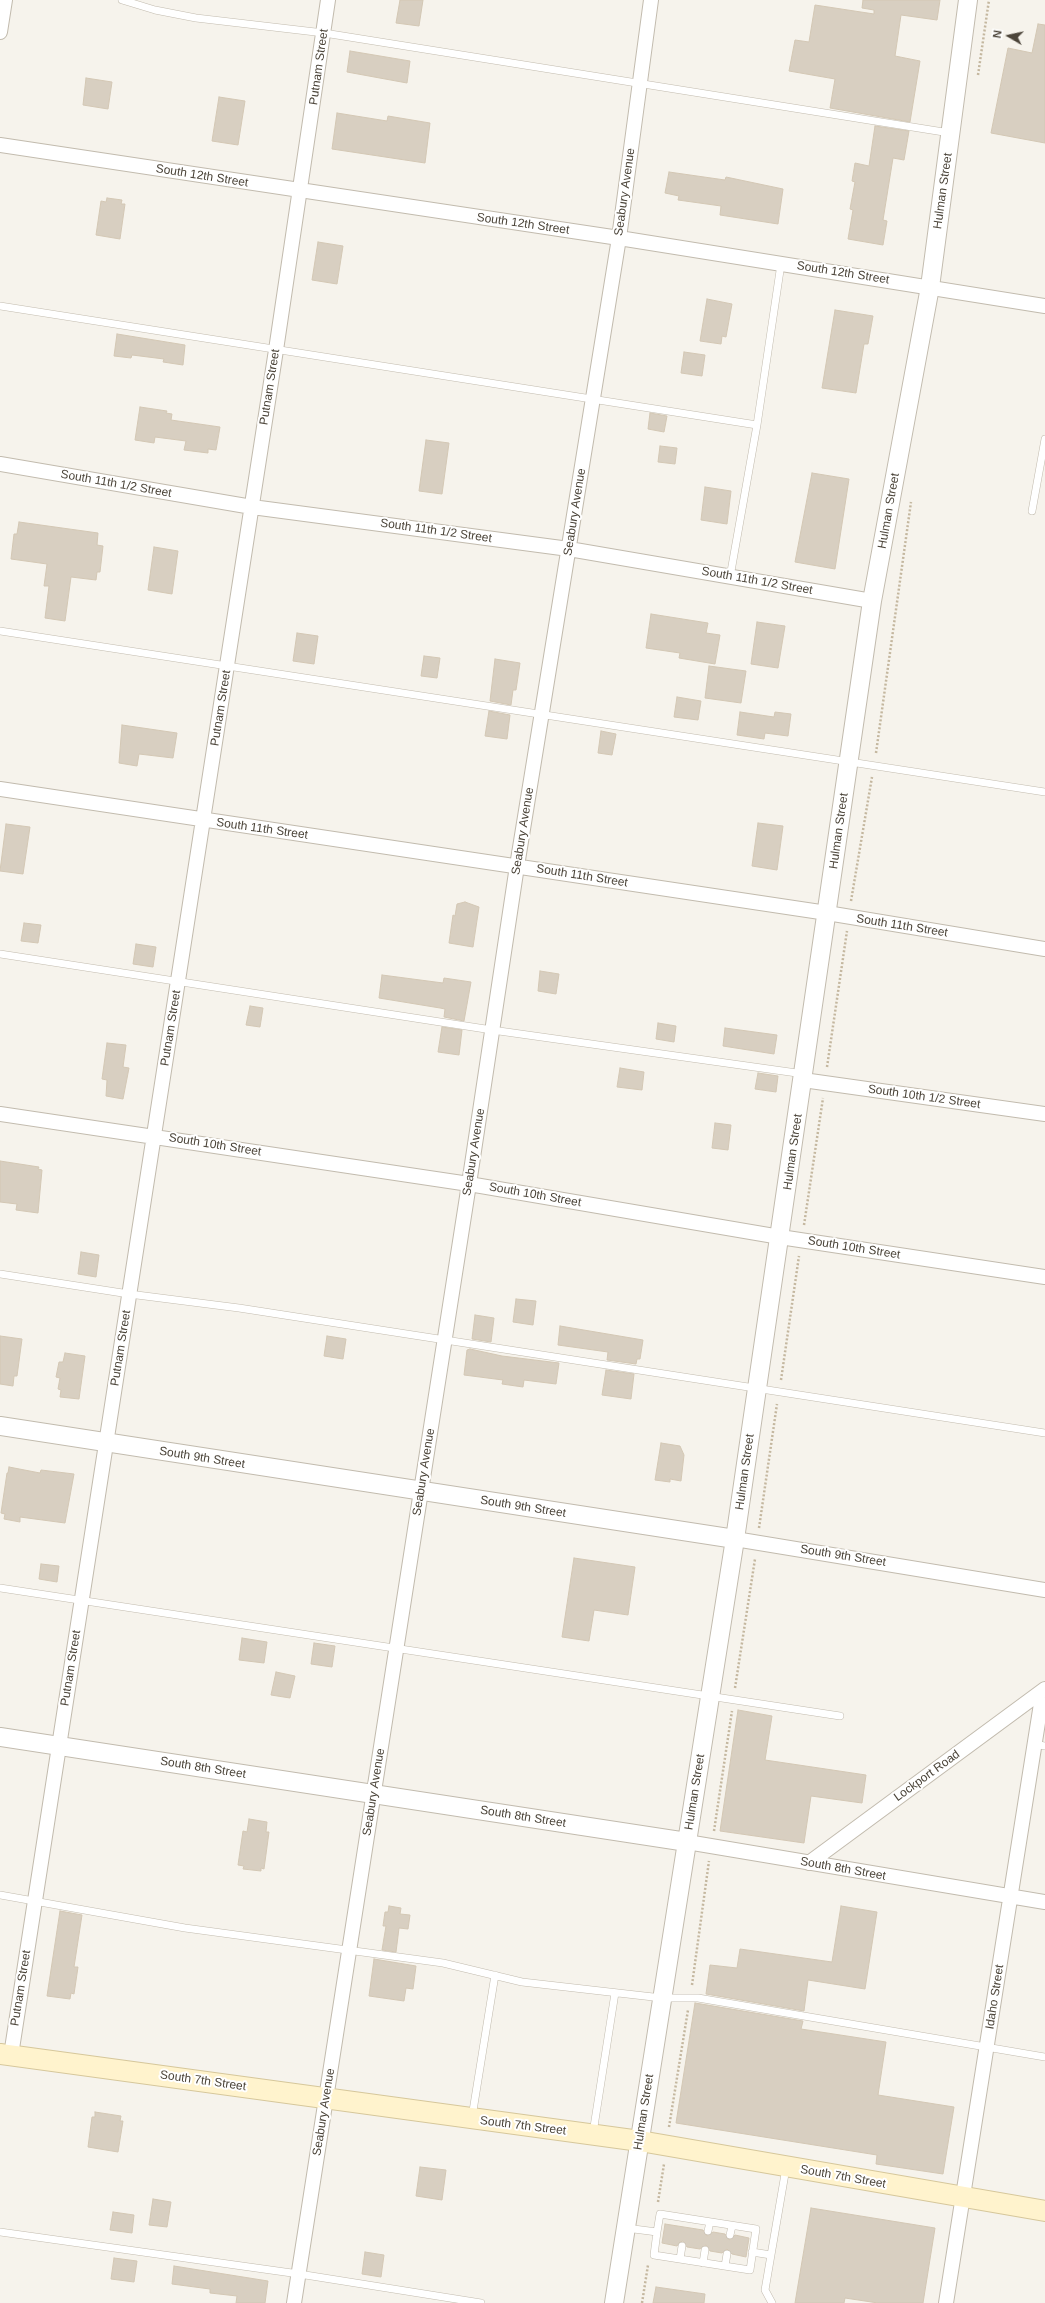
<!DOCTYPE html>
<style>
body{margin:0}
#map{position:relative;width:1045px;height:2303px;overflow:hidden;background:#f6f3ec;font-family:Arial,sans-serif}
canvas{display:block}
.north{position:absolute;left:989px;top:16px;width:40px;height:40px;-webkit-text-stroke:3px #fff;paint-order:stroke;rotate:279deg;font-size:11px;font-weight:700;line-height:16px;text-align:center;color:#4b4439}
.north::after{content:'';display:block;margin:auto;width:14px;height:18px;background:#4b4439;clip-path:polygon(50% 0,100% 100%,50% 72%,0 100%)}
</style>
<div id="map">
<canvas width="1045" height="2303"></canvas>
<div class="north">N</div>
</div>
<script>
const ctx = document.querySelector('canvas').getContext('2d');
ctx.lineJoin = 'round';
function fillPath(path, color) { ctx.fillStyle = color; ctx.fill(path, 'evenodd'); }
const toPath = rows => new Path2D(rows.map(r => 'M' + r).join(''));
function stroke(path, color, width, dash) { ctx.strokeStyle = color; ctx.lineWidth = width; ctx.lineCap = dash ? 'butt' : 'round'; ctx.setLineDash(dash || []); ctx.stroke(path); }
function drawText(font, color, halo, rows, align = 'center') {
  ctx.font = font + ' Arial,sans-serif'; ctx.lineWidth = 4; ctx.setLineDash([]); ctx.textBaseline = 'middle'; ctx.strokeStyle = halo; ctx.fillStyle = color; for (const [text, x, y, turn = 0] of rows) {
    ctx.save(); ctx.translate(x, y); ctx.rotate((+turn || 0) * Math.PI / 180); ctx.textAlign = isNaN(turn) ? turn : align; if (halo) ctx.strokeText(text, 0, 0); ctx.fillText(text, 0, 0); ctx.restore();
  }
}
const building = toPath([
 [400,0,423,0,419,26,396,23,400,0],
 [863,0,940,0,937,20,901,15,895,56,920,61,910,122,830,108,835,79,789,71,795,40,809,42,815,5,874,14,874,10,862,8,863,0],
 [1038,24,1045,25,1045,143,991,133,1008,48,1032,53,1038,24],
 [350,51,410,61,407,83,347,72,350,51],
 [86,78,112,82,108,109,83,105,86,78],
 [219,97,245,101,238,145,212,141,219,97],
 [337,113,387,121,388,116,430,123,425,163,332,149,337,113],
 [875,126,909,131,904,160,893,158,883,220,887,221,883,245,848,239,853,210,850,209,855,182,852,181,855,163,869,166,875,126],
 [669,172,725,180,726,177,783,189,778,224,720,215,721,206,678,200,679,196,665,193,669,172],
 [107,198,122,200,121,204,125,204,120,239,96,235,101,201,106,202,107,198],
 [318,242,343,246,337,284,312,280,318,242],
 [707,299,732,304,726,337,722,336,721,344,700,341,707,299],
 [835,310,873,316,868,344,864,344,856,393,822,388,835,310],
 [117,334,185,345,183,365,163,362,164,359,132,355,131,358,114,356,117,334],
 [684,352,705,355,702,376,681,373,684,352],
 [140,407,167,411,166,413,172,414,171,420,220,427,216,450,208,449,208,453,184,450,186,441,155,437,154,443,135,440,140,407],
 [650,413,667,416,664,432,648,429,650,413],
 [426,440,449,443,442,494,419,491,426,440],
 [660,446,677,448,675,464,658,462,660,446],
 [812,473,849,479,835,569,795,562,812,473],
 [705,487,731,491,727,524,701,520,705,487],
 [19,522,98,533,97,545,103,546,100,572,97,572,96,580,71,577,65,621,45,618,49,586,44,586,47,564,11,559,14,534,17,534,19,522],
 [154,547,178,551,172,594,148,590,154,547],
 [651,614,708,623,706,633,720,635,715,664,679,658,680,653,646,648,651,614],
 [757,622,785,626,778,668,751,664,757,622],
 [297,633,318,636,314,664,293,661,297,633],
 [424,656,440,658,437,678,421,676,424,656],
 [495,659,520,663,516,690,513,690,511,705,490,701,495,659],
 [709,666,746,671,741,703,705,698,709,666],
 [677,697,701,701,698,720,674,717,677,697],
 [489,711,510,715,507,739,485,736,489,711],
 [740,712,774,717,775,712,791,714,788,736,765,733,764,739,737,735,740,712],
 [122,725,177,733,173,758,139,754,137,766,119,763,122,725],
 [601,731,616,734,612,755,598,753,601,731],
 [758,823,783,826,777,870,752,866,758,823],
 [6,824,30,827,23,874,0,871,6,824],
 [465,902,479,907,473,947,449,943,453,915,455,916,457,904,465,902],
 [24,923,41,925,38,943,21,941,24,923],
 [136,944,156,947,153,967,133,964,136,944],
 [540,971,559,974,556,994,538,991,540,971],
 [382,975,443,983,444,978,471,982,464,1021,444,1017,445,1009,440,1008,379,998,382,975],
 [250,1006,263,1008,260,1027,246,1025,250,1006],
 [658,1023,676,1026,674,1042,656,1039,658,1023],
 [442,1027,462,1030,459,1055,438,1052,442,1027],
 [725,1028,777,1035,774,1054,723,1046,725,1028],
 [107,1043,126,1045,123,1067,129,1068,123,1099,106,1096,107,1080,102,1079,107,1043],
 [620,1068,644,1072,642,1090,617,1087,620,1068],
 [758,1073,778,1076,776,1092,755,1089,758,1073],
 [715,1123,731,1125,728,1150,712,1148,715,1123],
 [0,1161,39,1167,38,1169,42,1170,38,1213,16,1210,17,1204,0,1202,0,1161],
 [81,1252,99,1255,96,1277,78,1274,81,1252],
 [516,1299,536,1301,533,1325,513,1322,516,1299],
 [475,1315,494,1318,491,1342,472,1339,475,1315],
 [560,1326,643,1340,640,1359,637,1359,636,1364,607,1360,608,1352,558,1345,560,1326],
 [0,1336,22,1339,17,1376,14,1376,13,1386,0,1384,0,1336],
 [327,1336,346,1339,343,1359,324,1356,327,1336],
 [470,1349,502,1356,559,1363,556,1384,524,1380,523,1387,502,1384,503,1380,464,1375,467,1350,470,1349],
 [65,1353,85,1356,79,1399,60,1397,61,1390,58,1389,60,1378,56,1377,59,1362,63,1362,65,1353],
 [606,1370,634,1374,631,1399,602,1395,606,1370],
 [661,1443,680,1446,684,1455,681,1481,670,1479,670,1482,655,1480,661,1443],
 [9,1467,40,1473,41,1470,74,1474,65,1523,20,1517,20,1522,4,1519,5,1514,1,1513,7,1473,8,1473,9,1467],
 [574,1558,635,1567,628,1615,594,1610,589,1641,562,1637,574,1558],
 [41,1564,59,1566,57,1582,39,1579,41,1564],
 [242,1638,267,1642,264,1663,239,1660,242,1638],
 [314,1643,335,1646,332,1667,311,1664,314,1643],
 [276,1672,295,1676,290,1698,271,1695,276,1672],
 [738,1710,772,1716,765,1760,866,1775,862,1803,811,1796,804,1843,720,1831,738,1710],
 [249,1819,267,1822,266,1832,269,1832,264,1869,261,1868,261,1871,243,1869,244,1866,238,1865,243,1831,247,1832,249,1819],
 [389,1906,401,1908,400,1914,410,1915,408,1929,399,1928,396,1952,382,1950,386,1926,383,1926,385,1912,388,1912,389,1906],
 [841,1906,877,1912,865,1989,808,1980,804,2011,706,1994,710,1965,737,1968,740,1949,832,1962,841,1906],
 [60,1911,82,1915,74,1967,78,1967,74,1994,71,1993,70,1999,47,1996,60,1911],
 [374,1959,416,1966,413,1989,406,1988,404,2001,369,1996,374,1959],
 [695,2003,803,2021,801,2029,886,2042,878,2095,954,2107,943,2174,876,2164,877,2155,676,2123,695,2003],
 [95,2112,121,2116,120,2121,123,2121,118,2152,88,2147,92,2117,95,2117,95,2112],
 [420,2167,446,2170,442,2200,416,2196,420,2167],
 [153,2199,171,2202,167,2227,149,2225,153,2199],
 [811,2208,935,2228,923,2303,878,2303,845,2298,844,2303,795,2303,811,2208],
 [113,2212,134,2215,132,2233,110,2230,113,2212],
 [665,2224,703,2230,707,2236,713,2232,725,2234,729,2240,735,2235,749,2238,746,2257,732,2254,727,2249,722,2253,710,2251,706,2245,700,2249,687,2247,683,2241,680,2242,677,2246,662,2243,665,2224],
 [365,2252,384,2255,381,2277,362,2274,365,2252],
 [114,2258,137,2261,134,2282,111,2279,114,2258],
 [174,2266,268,2281,265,2303,236,2303,237,2296,210,2293,210,2289,172,2284,174,2266],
 [656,2287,705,2294,704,2303,653,2303,656,2287]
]);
const path = toPath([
 [978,75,989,0],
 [876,753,911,502],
 [851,901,872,777],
 [827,1067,847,931],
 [804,1225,823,1098],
 [781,1380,799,1256],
 [759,1528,777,1404],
 [735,1688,755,1559],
 [714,1831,732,1711],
 [692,1985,709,1861],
 [669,2127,688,2010],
 [658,2202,664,2164],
 [642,2303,648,2265]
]);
const service = toPath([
 [122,0,155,10,196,18,324,33,950,133],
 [0,306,757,425],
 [1032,511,1045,439],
 [730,577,757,425,781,264],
 [0,631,1045,792],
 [0,954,492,1030,804,1074],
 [0,1274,129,1294,239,1308,1045,1433],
 [0,1588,840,1716],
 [1034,1744,1045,1746],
 [0,1895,185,1928,443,1963,522,1982,662,1998,698,1998,1045,2057],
 [472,2117,495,1975],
 [593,2133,615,1993],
 [626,2228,657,2232,654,2255,750,2270,756,2229,660,2214,657,2232],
 [708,2231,710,2222],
 [0,2232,299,2274,481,2303],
 [730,2235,732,2226],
 [752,2252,771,2255,765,2290,772,2303],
 [771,2255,786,2168],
 [680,2259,682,2246],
 [703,2263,705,2250],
 [725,2266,727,2254]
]);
const minor = toPath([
 [0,32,5,0],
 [0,145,619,238,1045,306],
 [0,464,252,507,569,549,872,601],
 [0,789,827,913,1045,949],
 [803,1080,1045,1114],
 [0,1114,469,1184,780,1237,1045,1277],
 [735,1539,1045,1590],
 [687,1842,1045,1902],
 [809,1863,1045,1689],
 [11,2055,276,350,328,0],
 [294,2303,469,1184,517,866,619,238,651,0],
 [946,2303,1043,1691]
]);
const tertiary = toPath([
 [0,1426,735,1539],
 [0,1737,687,1842],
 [614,2303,735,1539,872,601,930,287,968,0]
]);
const secondary = toPath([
 [0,2054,640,2141,1045,2211]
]);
const streetNames = [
 ["Putnam Street",319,67,-82],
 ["South 12th Street",202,176,9],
 ["Hulman Street",943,191,-82],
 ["Seabury Avenue",625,192,-82],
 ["South 12th Street",523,224,8],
 ["South 12th Street",843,273,9],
 ["Putnam Street",270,387,-81],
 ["South 11th 1/2 Street",116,484,10],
 ["Hulman Street",889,511,-80],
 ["Seabury Avenue",575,512,-81],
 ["South 11th 1/2 Street",436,531,8],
 ["South 11th 1/2 Street",757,581,10],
 ["Putnam Street",221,708,-81],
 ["South 11th Street",262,829,8],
 ["Seabury Avenue",523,831,-81],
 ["Hulman Street",839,831,-82],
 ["South 11th Street",582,876,9],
 ["South 11th Street",902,926,9],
 ["Putnam Street",171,1028,-81],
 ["South 10th 1/2 Street",924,1097,8],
 ["South 10th Street",215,1145,9],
 ["Seabury Avenue",474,1152,-81],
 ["Hulman Street",793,1152,-82],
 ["South 10th Street",535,1195,10],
 ["South 10th Street",854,1248,9],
 ["Putnam Street",121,1348,-81],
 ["South 9th Street",202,1458,9],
 ["Seabury Avenue",424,1472,-81],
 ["Hulman Street",745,1472,-82],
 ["South 9th Street",523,1507,9],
 ["South 9th Street",843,1556,9],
 ["Putnam Street",71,1668,-81],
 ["South 8th Street",203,1768,9],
 ["Lockport Road",927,1776,-36],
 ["Seabury Avenue",374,1792,-81],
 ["Hulman Street",695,1792,-81],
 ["South 8th Street",523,1817,9],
 ["South 8th Street",843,1869,10],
 ["Putnam Street",21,1988,-81],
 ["Idaho Street",995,1997,-81],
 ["South 7th Street",203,2081,8],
 ["Seabury Avenue",324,2112,-81],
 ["Hulman Street",644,2112,-81],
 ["South 7th Street",523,2126,7],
 ["South 7th Street",843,2177,10]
];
fillPath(building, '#d8cfc1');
stroke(building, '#d3c7b4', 1);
stroke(service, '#c2bbae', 8);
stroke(minor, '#c2bbae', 16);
stroke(tertiary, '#c2bbae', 20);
stroke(secondary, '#d6c79b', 22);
stroke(path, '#c4b79f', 2.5, [2, 2]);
stroke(service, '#fff', 7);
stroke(minor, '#fff', 14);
stroke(tertiary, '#fff', 18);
stroke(secondary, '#fff3cd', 20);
drawText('12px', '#4b4439', '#fff', streetNames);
</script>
